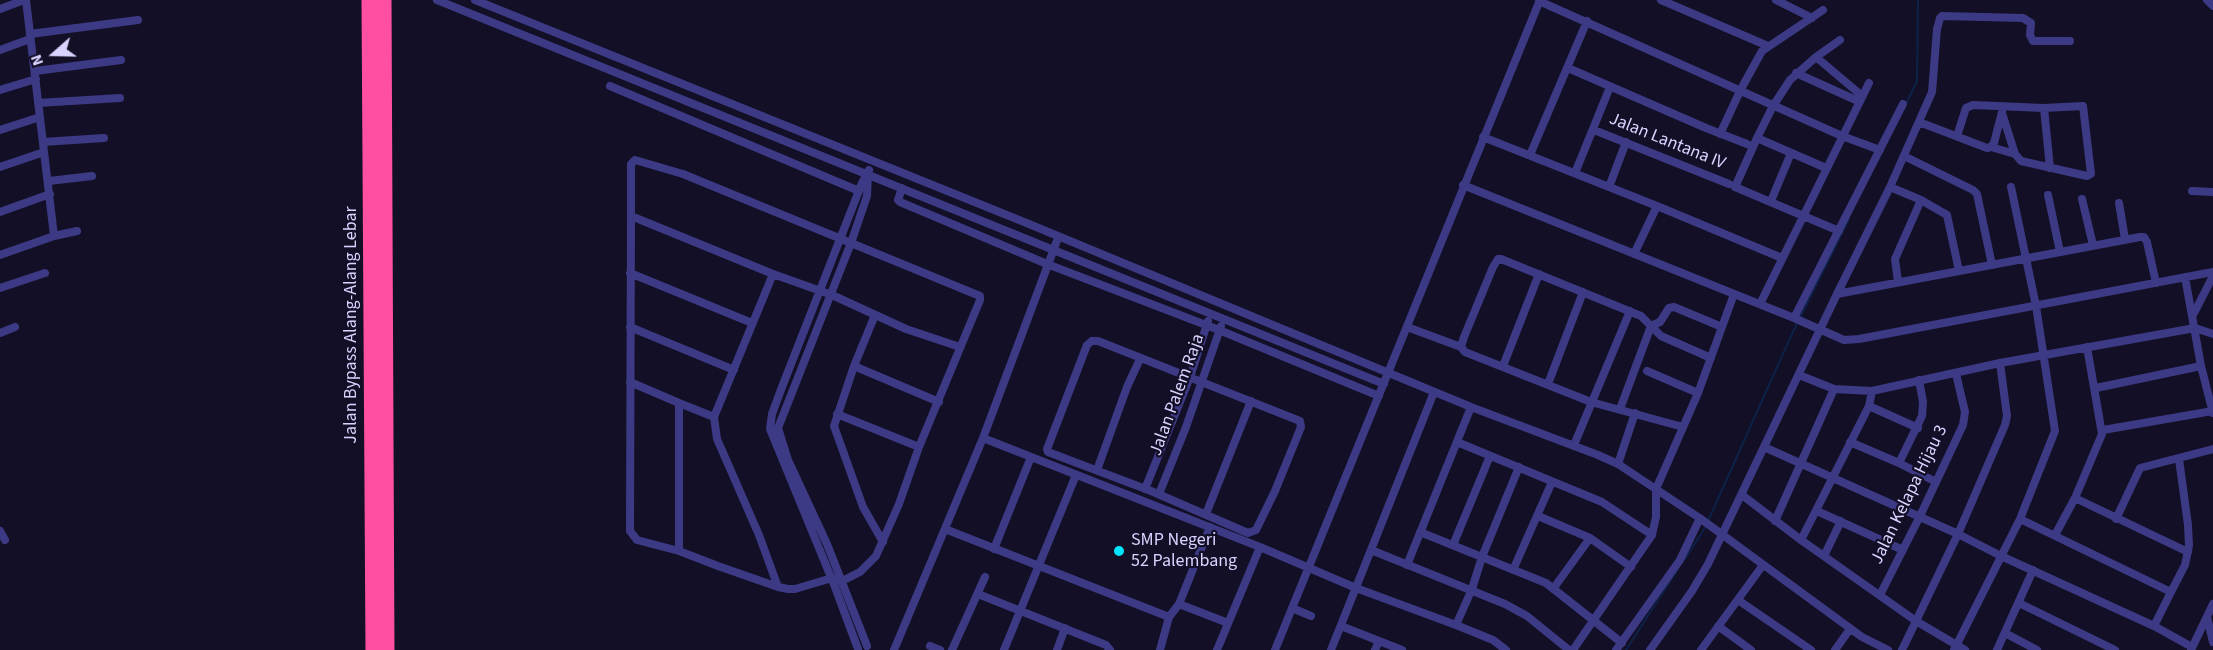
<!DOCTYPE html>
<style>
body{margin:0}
#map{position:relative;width:2213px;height:650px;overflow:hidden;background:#130f26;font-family:"Source Sans 3",sans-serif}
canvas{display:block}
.north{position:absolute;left:24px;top:24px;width:60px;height:60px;-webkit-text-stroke:4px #130f26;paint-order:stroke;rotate:250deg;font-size:16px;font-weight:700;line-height:24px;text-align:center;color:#d9d4ff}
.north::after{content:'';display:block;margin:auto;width:21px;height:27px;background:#d9d4ff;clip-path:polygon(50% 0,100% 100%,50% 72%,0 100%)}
</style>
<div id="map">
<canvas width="2213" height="650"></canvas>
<div class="north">N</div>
</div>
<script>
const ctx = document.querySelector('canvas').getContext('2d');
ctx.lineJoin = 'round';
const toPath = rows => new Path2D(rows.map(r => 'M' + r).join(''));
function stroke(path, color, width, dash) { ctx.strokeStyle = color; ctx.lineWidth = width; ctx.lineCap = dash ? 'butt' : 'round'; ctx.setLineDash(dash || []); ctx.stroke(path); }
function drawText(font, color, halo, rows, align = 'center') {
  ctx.font = font + ' "Source Sans 3",sans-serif'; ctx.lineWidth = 4.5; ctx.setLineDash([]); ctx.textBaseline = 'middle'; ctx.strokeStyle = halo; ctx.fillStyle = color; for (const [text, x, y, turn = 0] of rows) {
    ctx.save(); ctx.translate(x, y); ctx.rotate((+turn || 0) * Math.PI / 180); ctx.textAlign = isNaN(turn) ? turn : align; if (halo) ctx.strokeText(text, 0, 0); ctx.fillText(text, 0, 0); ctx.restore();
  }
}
const stream = toPath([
 [1906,104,1917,81,1918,0],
 [1708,521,1791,336,1849,219],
 [1685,559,1706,526],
 [1626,650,1678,569]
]);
const street = toPath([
 [26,0,54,236],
 [437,0,1384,384],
 [475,0,1029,224,1471,407,1598,455,1618,464,1701,519,1862,637,1888,650],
 [1661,0,1768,46],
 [1776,0,1812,18],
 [2207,0,2213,6],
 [1539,1,1842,136,1880,150],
 [0,9,24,0],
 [30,34,138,20],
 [0,50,30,39],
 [1816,57,1861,95],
 [1568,68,1706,128,1747,144],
 [35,71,121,60],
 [1796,73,1858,101],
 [610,86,859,191],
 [0,90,36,79],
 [38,103,120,98],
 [2044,108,2050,168],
 [1919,122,1987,148,1991,147,1994,143,2002,112],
 [0,130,40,117],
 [1594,130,1729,184],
 [1720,134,1741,89,1762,51,1823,10],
 [1957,136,1966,108,1973,105,2044,108,2083,106,2091,174,2087,176,2021,161,2015,154,2002,113],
 [1483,137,1657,206,1782,258],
 [1757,138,1826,168],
 [43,142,104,138],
 [1991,147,2015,154],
 [1530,155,1587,21],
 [1904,156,1973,190,1977,194,1992,265],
 [0,167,44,152],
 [1575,173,1610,87],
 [49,181,92,176],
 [1463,185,1794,318,1844,340,1859,339,2213,272],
 [1609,187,1626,142],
 [1890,187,1921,200,1947,215,1959,271],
 [902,188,898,200,900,202,1047,264,1219,330,1379,396],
 [2192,191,2213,192],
 [2048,195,2060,252],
 [2082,199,2093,245],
 [1771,201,1791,153],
 [2119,203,2125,239],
 [0,212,50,194],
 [631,216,631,164,635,160,683,174,980,296,980,300,919,447,899,504,876,556,860,572,842,581,832,578,795,589,788,589,778,587,718,566,679,551,637,540,630,531,631,216,773,274,714,417,717,439,759,535,778,587],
 [1839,231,1735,187,1757,138,1773,106,1790,80,1816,57,1840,40],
 [1634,254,1657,206],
 [0,255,54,236,77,231],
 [630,273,752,323],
 [773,274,832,295,906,329,960,347],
 [2185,277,2201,366,2213,413],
 [1898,282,1895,259,1921,200],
 [0,288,45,273],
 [1837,294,2140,237,2144,237,2147,242,2156,283],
 [1760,304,1869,83],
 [875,315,854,366,834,426,863,507,883,542],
 [2193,315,2213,276],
 [1794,318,1903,104],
 [630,327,734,370],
 [1407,327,1461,347],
 [0,333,15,327],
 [1092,341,1098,341,1300,421,1301,427,1275,491,1256,530,1248,533,1151,491,1048,452,1047,449,1087,345,1092,341],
 [854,366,939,402],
 [1503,366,1539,274],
 [1647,371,1698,393],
 [1799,375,1834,389,1872,391,2000,363,2195,328,2213,334],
 [630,382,679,403,679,551],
 [1548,384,1583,292],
 [2096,388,2201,366],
 [679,403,714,417],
 [1869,406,1918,428],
 [1620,409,1651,326,1660,322,1669,308,1674,307,1722,327],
 [837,414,919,447],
 [1683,427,1591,402,1465,352,1461,347,1464,337,1493,267,1498,259,1501,259,1641,316,1661,336,1711,358],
 [2103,430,2213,411],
 [983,438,1260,547,1356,588,1456,625,1493,640,1506,650],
 [1457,442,1602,502,1652,535],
 [1850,442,1899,463,1936,482],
 [1574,445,1630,311],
 [1764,447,1958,534,2001,556,2154,626,2192,647],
 [1899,463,1922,416,1923,402,1919,380],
 [1618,464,1635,413],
 [1097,470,1127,387,1140,359],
 [1145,489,1190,377,1208,321],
 [1159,494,1186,427,1221,326],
 [1742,495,1801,540,1916,621,1965,650],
 [2075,498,2188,552],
 [1817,511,1903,550],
 [1206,514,1251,401],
 [1538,516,1590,538,1631,567],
 [2020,519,2171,592,2185,565,2189,546,2188,525,2179,459],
 [2116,519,2140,468,2213,449],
 [1775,521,1834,389],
 [945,529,1169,617],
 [0,531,5,540],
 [1420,532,1546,583,1622,643],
 [2055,535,2075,498,2102,434,2087,347],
 [1801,540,1869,406,1872,391],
 [1453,545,1490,456],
 [994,549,1031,457],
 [1371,550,1505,604,1527,616,1569,650],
 [1824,556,1841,521],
 [1407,565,1471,407],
 [1513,570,1552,482],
 [1553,589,1590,538],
 [978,594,1106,645,1110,650],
 [1880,595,1920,516,1963,425,1965,412,1956,374],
 [1738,600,1811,650],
 [2019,603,2115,650],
 [1179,604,1228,623],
 [1292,608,1311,616],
 [2207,617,2213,642],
 [1456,625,1472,589,1482,557,1519,467],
 [1341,626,1402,650],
 [1718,626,1751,650],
 [2154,626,2171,592],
 [2005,633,2037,650],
 [867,646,827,544,788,460,778,428,851,243,867,196,868,174],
 [930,646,940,650],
 [858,649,835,587,770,429,772,414,782,387,862,183,869,170],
 [894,650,983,438,1058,238],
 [952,650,985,577],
 [1004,650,1076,475],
 [1057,650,1065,628],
 [1160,650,1169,617,1179,604,1210,527],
 [1217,650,1260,547],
 [1275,650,1540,0],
 [1331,650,1434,392],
 [1375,650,1379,641],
 [1573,650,1652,535,1656,517,1656,489,1698,393,1734,294],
 [1616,650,1680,560,1700,518],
 [1650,650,1692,591,1708,564,1837,294,1890,187,1932,92,1937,29,1940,18,1942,16,2023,18,2031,23,2030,35,2033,41,2070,41],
 [1701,650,1763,565],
 [1835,650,1850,629],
 [1902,650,1958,534,2005,425,2007,416,2000,363],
 [1954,650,2020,519,2055,431,2036,306,2011,187],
 [1997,650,2033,570],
 [2191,650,2213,604]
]);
const highway = toPath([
 [369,0,373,650],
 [384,0,387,650]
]);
const markers = [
 [1119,551,6,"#00e5ff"]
];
const streetNames = [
 ["Jalan Lantana IV",1667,142,22],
 ["Jalan Bypass Alang-Alang Lebar",352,325,-90],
 ["Jalan Palem Raja",1178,395,-70],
 ["Jalan Kelapa Hijau 3",1910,495,-64]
];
const poiNames = [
 ["SMP Negeri",1131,541],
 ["52 Palembang",1131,562]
];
stroke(stream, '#0c2248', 2);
stroke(street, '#3d3a85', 8);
stroke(highway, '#ff4fa3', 15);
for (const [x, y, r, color] of markers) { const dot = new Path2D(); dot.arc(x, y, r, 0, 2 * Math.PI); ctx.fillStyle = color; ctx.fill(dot); stroke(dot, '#130f26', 2); }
drawText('18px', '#d9d4ff', '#130f26', streetNames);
drawText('18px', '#d9d4ff', '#130f26', poiNames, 'left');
</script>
